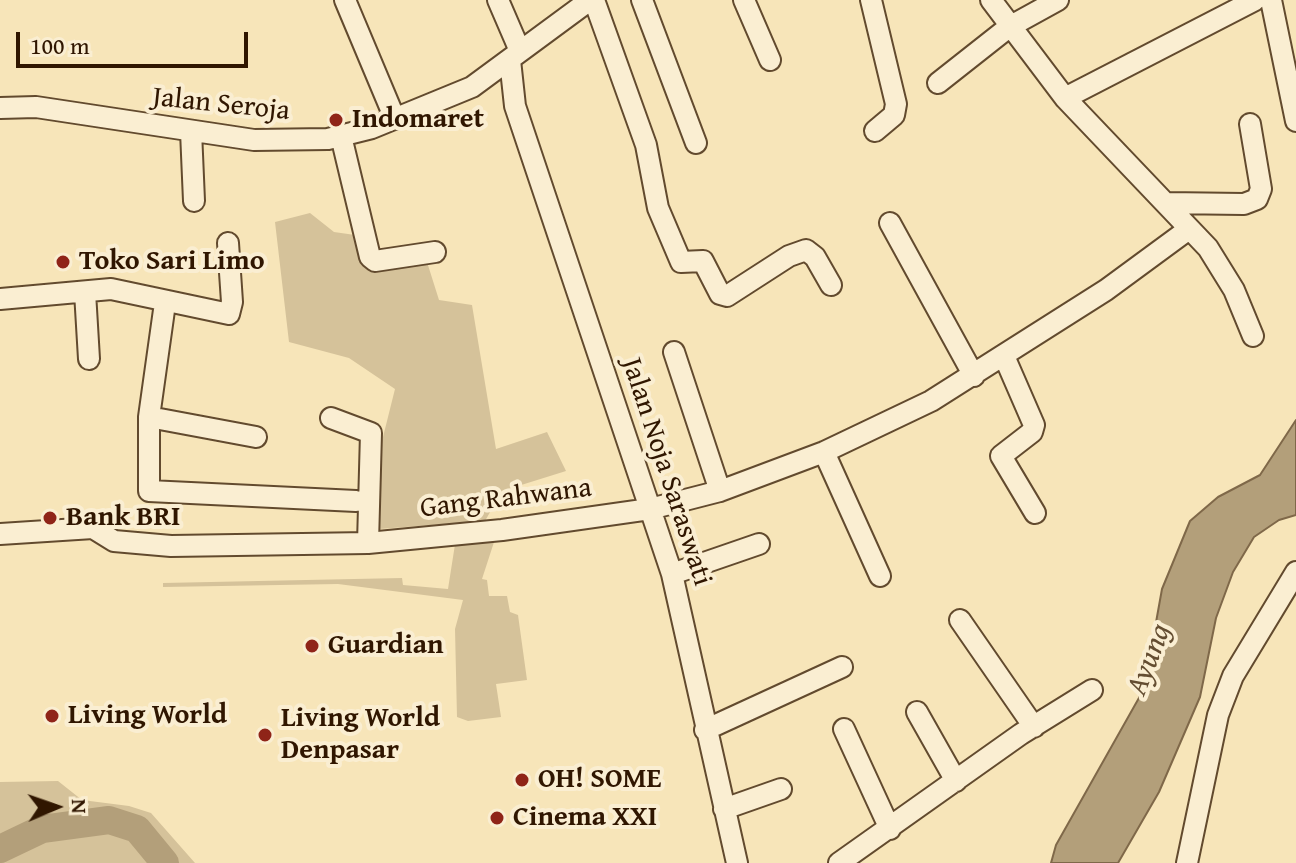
<!DOCTYPE html>
<style>
body{margin:0}
#map{position:relative;width:1296px;height:863px;overflow:hidden;background:#f7e5b9;font-family:"Gentium Book Plus",serif}
canvas{display:block}
.north{position:absolute;left:16px;top:767px;width:80px;height:80px;-webkit-text-stroke:6px #faeed2;paint-order:stroke;rotate:88deg;font-size:22px;font-weight:700;line-height:32px;text-align:center;color:#301600}
.north::after{content:'';display:block;margin:auto;width:28px;height:36px;background:#301600;clip-path:polygon(50% 0,100% 100%,50% 72%,0 100%)}
.scale{position:absolute;left:16px;top:32px;width:232px;height:36px;box-sizing:border-box;border:4px solid #301600;border-top:0;padding-left:10px;font-size:24px;line-height:28px;white-space:nowrap;color:#301600;-webkit-text-stroke:6px #faeed2;paint-order:stroke}
</style>
<div id="map">
<canvas width="1296" height="863"></canvas>
<div class="north">N</div>
<div class="scale">100 m</div>
</div>
<script>
const ctx = document.querySelector('canvas').getContext('2d');
ctx.lineJoin = 'round';
function fillPath(path, color) { ctx.fillStyle = color; ctx.fill(path, 'evenodd'); }
const toPath = rows => new Path2D(rows.map(r => 'M' + r).join(''));
function stroke(path, color, width, dash) { ctx.strokeStyle = color; ctx.lineWidth = width; ctx.lineCap = dash ? 'butt' : 'round'; ctx.setLineDash(dash || []); ctx.stroke(path); }
function drawText(font, color, halo, rows, align = 'center') {
  ctx.font = font + ' "Gentium Book Plus",serif'; ctx.lineWidth = 8; ctx.setLineDash([]); ctx.textBaseline = 'middle'; ctx.strokeStyle = halo; ctx.fillStyle = color; for (const [text, x, y, turn = 0] of rows) {
    ctx.save(); ctx.translate(x, y); ctx.rotate((+turn || 0) * Math.PI / 180); ctx.textAlign = isNaN(turn) ? turn : align; if (halo) ctx.strokeText(text, 0, 0); ctx.fillText(text, 0, 0); ctx.restore();
  }
}
const green = toPath([
 [310,213,334,232,355,235,368,270,427,262,439,300,472,305,496,449,547,432,566,471,502,491,485,521,379,529,378,457,395,389,349,358,289,342,275,222],
 [456,538,495,539,482,579,487,580,489,596,507,596,510,612,518,615,527,680,496,684,501,717,468,721,457,717,455,629,463,600,338,584,163,587,163,583,402,578,403,585,448,589],
 [58,781,82,800,129,806,151,813,195,863,0,863,0,782]
]);
const water = toPath([
 [1296,420,1296,515,1279,520,1254,537,1233,572,1216,618,1200,697,1159,792,1118,863,1051,863,1056,845,1144,689,1162,589,1190,521,1218,497,1260,475,1296,420]
]);
const river = toPath([
 [0,849,42,829,109,820,137,829,165,863]
]);
const minor = toPath([
 [345,0,395,119],
 [498,0,520,51],
 [594,0,646,145,658,208,681,262,703,261,720,294,727,296,789,256,806,250,815,257,831,285],
 [642,0,696,143],
 [744,0,770,60],
 [871,0,896,104,894,115,875,131],
 [991,0,1065,98,1208,248,1234,290,1253,336],
 [1271,0,1296,121],
 [510,60,515,106,672,574,737,863],
 [938,83,1009,27,1058,0],
 [1065,98,1255,0],
 [0,108,36,107,254,140,328,139,372,128,472,87,590,0],
 [191,131,194,201],
 [341,136,370,257,375,261,435,252],
 [1166,203,1244,204,1257,199,1261,189,1250,124],
 [890,223,974,376],
 [85,292,89,359],
 [0,299,111,289,229,314,232,302,228,243],
 [165,303,149,417,149,491,356,501],
 [674,352,720,491],
 [1004,356,1034,425,1032,432,1001,456,1035,513],
 [149,417,256,437],
 [331,418,371,433,368,543,502,530,650,509,720,491,824,452,931,401,1106,290,1189,229],
 [824,452,880,576],
 [0,534,93,528,114,541,171,546,368,543],
 [672,574,759,544],
 [960,620,1034,727],
 [917,712,956,781],
 [844,729,890,829],
 [705,730,842,667],
 [724,809,781,789],
 [839,863,1021,734,1092,690],
 [1187,863,1218,715,1233,676,1296,572]
]);
const markers = [
 [336,120,8,"#8f2418"],
 [63,262,8,"#8f2418"],
 [50,518,8,"#8f2418"],
 [312,646,8,"#8f2418"],
 [52,716,8,"#8f2418"],
 [265,735,8,"#8f2418"],
 [522,780,8,"#8f2418"],
 [497,818,8,"#8f2418"]
];
const streetNames = [
 ["Jalan Seroja",221,105,6],
 ["Jalan Noja Saraswati",666,472,72],
 ["Gang Rahwana",506,499,-7]
];
const poiNames = [
 ["Indomaret",352,120],
 ["Toko Sari Limo",79,262],
 ["Bank BRI",66,518],
 ["Guardian",328,646],
 ["Living World",68,716],
 ["Living World",281,719],
 ["Denpasar",281,751],
 ["OH! SOME",538,780],
 ["Cinema XXI",513,818]
];
const waterNames = [
 ["Ayung",1150,660,-69]
];
fillPath(green, '#d5c29a');
fillPath(water, '#b39f7a');
stroke(water, '#7f6849', 2);
stroke(river, '#b39f7a', 28);
stroke(minor, '#624a2e', 24);
stroke(minor, '#faeed2', 20);
for (const [x, y, r, color] of markers) { const dot = new Path2D(); dot.arc(x, y, r, 0, 2 * Math.PI); ctx.fillStyle = color; ctx.fill(dot); stroke(dot, '#faeed2', 3); }
drawText('28px', '#301600', '#faeed2', streetNames);
drawText('bold 28px', '#301600', '#faeed2', poiNames, 'left');
drawText('italic 30px', '#644d31', '#faeed2', waterNames);
</script>
